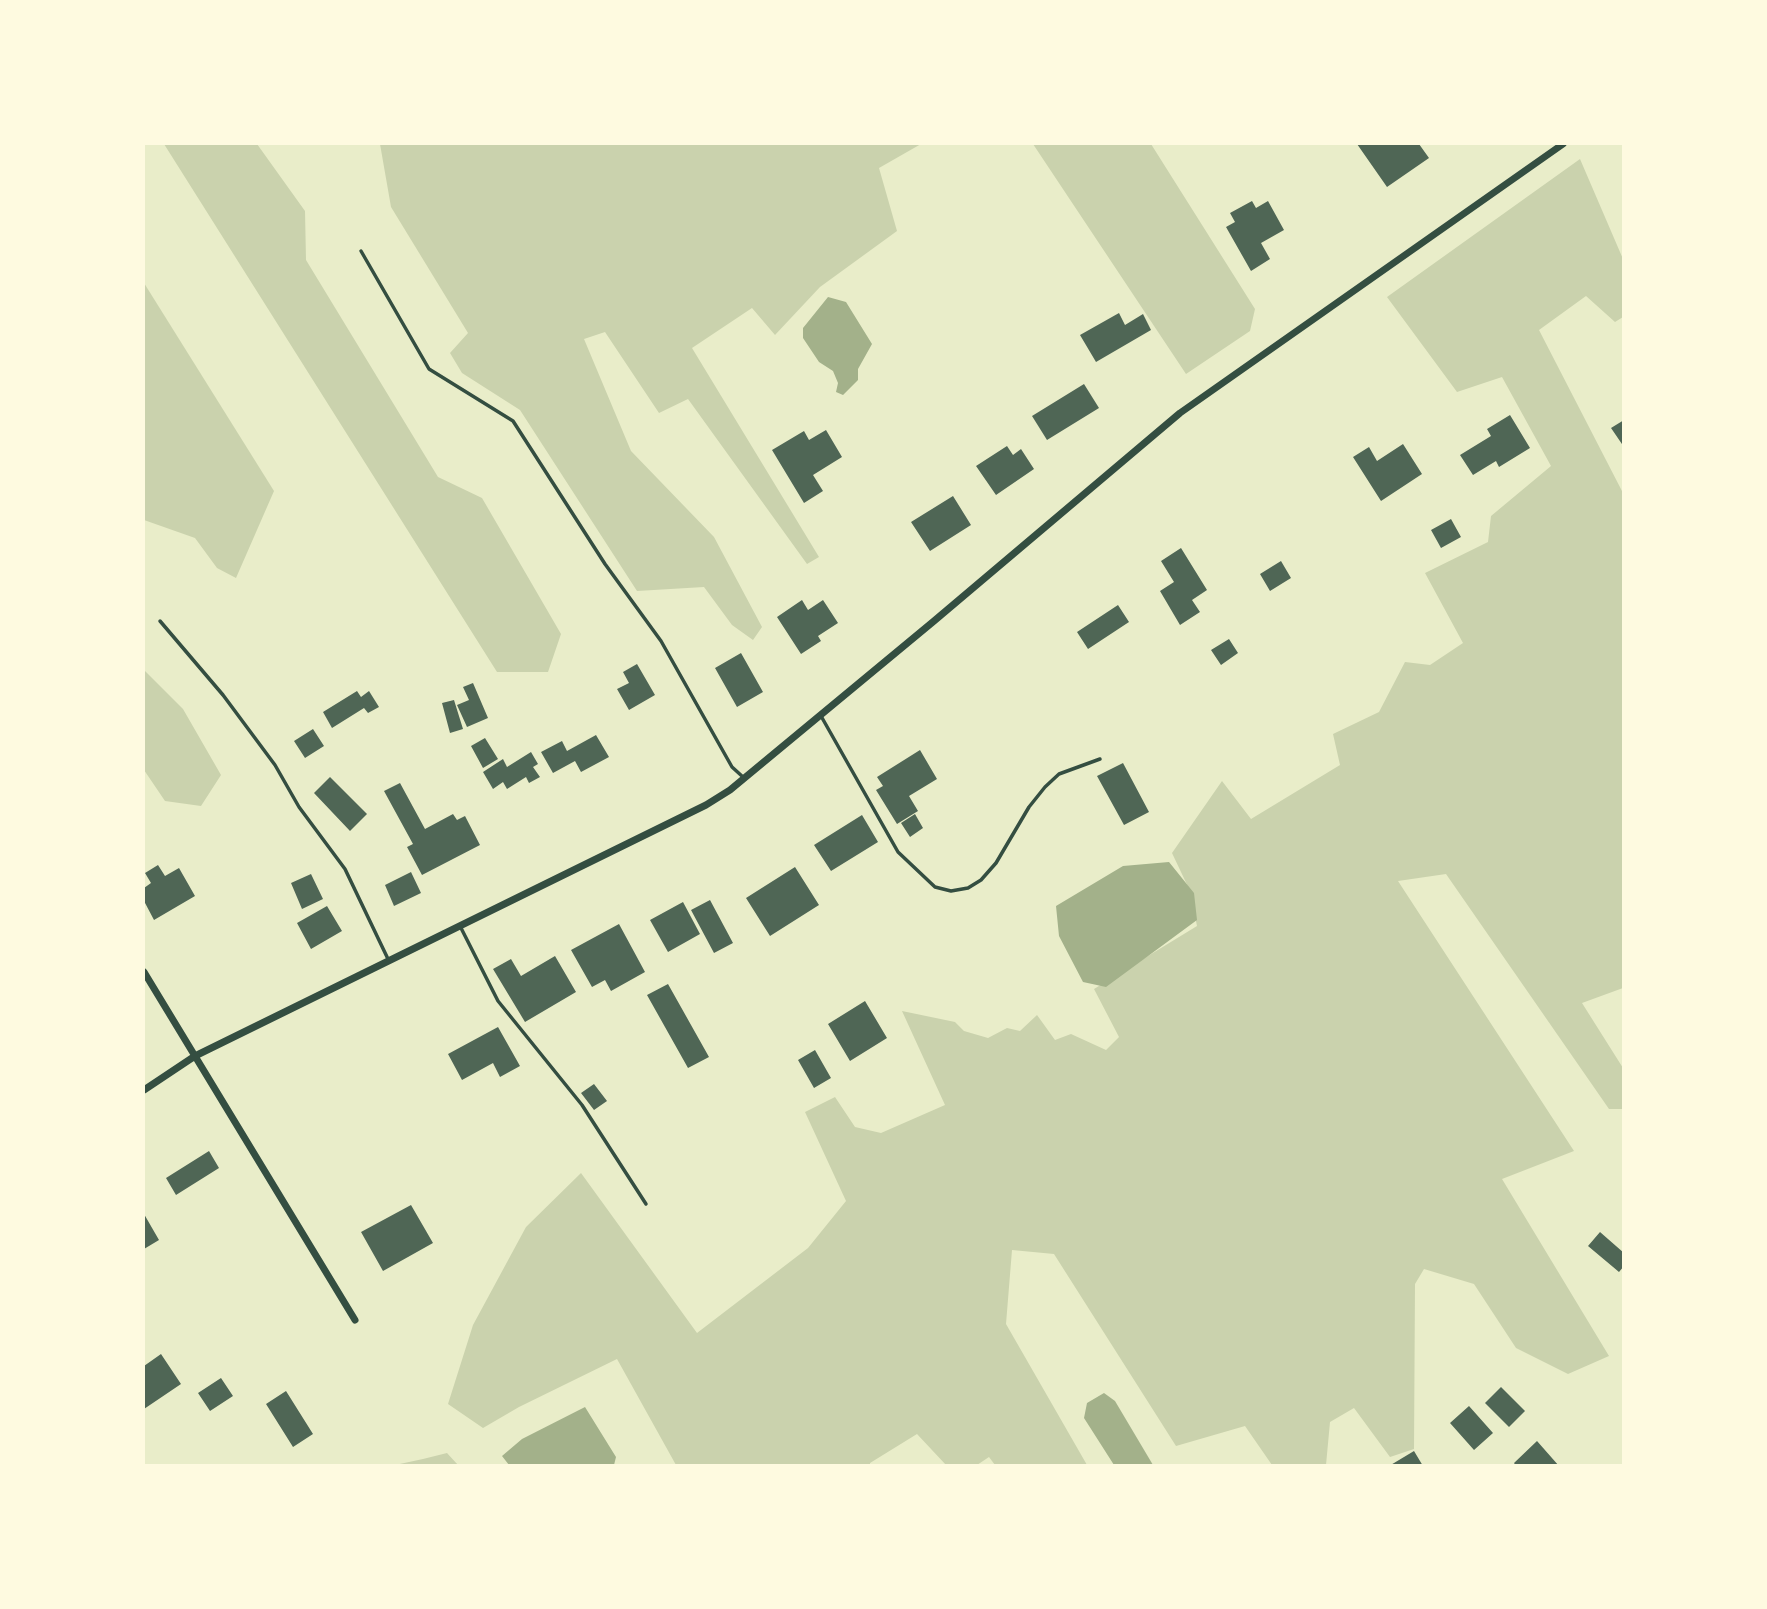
<!DOCTYPE html>
<style>
body{margin:0}
#map{position:relative;width:1767px;height:1609px;overflow:hidden;background:#e9edc9;font-family:"Space Grotesk",sans-serif}
canvas{display:block}
.frame{position:absolute;inset:0;border:145px solid #fefae0;pointer-events:none}
</style>
<div id="map">
<canvas width="1767" height="1609"></canvas>
<div class="frame"></div>
</div>
<script>
const ctx = document.querySelector('canvas').getContext('2d');
ctx.lineJoin = 'round';
function fillPath(path, color) { ctx.fillStyle = color; ctx.fill(path, 'evenodd'); }
const toPath = rows => new Path2D(rows.map(r => 'M' + r).join(''));
function stroke(path, color, width, dash) { ctx.strokeStyle = color; ctx.lineWidth = width; ctx.lineCap = dash ? 'butt' : 'round'; ctx.setLineDash(dash || []); ctx.stroke(path); }
const green = toPath([
 [164,144,257,144,305,211,306,260,438,477,482,498,561,634,548,672,497,672],
 [380,144,921,144,879,168,897,231,820,287,775,335,752,308,692,348,819,557,807,564,688,399,659,413,605,332,584,339,631,451,714,537,762,627,753,640,732,625,704,587,637,591,520,410,462,373,450,353,468,333,391,207],
 [1033,144,1151,144,1255,309,1250,331,1186,374],
 [1580,159,1623,259,1623,317,1615,322,1586,296,1539,330,1623,493,1623,988,1582,1003,1623,1068,1623,1109,1609,1109,1446,874,1398,881,1574,1151,1502,1179,1609,1356,1568,1374,1516,1348,1474,1284,1424,1269,1415,1284,1414,1449,1390,1457,1354,1408,1330,1422,1326,1465,1272,1465,1245,1426,1176,1446,1054,1254,1012,1250,1006,1324,1087,1465,995,1465,989,1457,977,1465,946,1465,917,1434,870,1463,870,1465,676,1465,617,1359,519,1407,483,1428,448,1404,473,1325,526,1227,581,1173,697,1333,808,1248,846,1201,805,1112,835,1097,855,1127,881,1133,945,1105,902,1011,955,1022,964,1031,988,1038,1007,1028,1020,1031,1037,1015,1055,1040,1071,1034,1106,1050,1119,1037,1094,989,1197,926,1190,891,1172,853,1222,781,1251,819,1340,765,1333,734,1379,712,1405,662,1430,665,1463,643,1425,573,1488,542,1491,516,1551,466,1502,377,1457,392,1387,297],
 [144,283,274,491,236,578,217,568,195,538,144,520],
 [144,670,183,709,221,775,201,806,165,801,144,770],
 [447,1453,458,1465,395,1465,423,1459]
]);
const water = toPath([
 [828,297,846,302,872,344,858,369,858,380,843,395,836,392,838,383,833,371,819,362,803,338,803,328],
 [1169,862,1194,893,1197,920,1106,987,1083,982,1059,936,1056,906,1123,866],
 [1104,1393,1115,1401,1153,1465,1114,1465,1084,1418,1087,1403],
 [585,1407,616,1457,614,1465,509,1465,502,1456,522,1439]
]);
const building = toPath([
 [1357,144,1419,144,1429,158,1387,187],
 [1252,201,1256,208,1268,201,1284,230,1261,243,1270,259,1251,271,1226,227,1235,222,1230,213],
 [1119,313,1125,325,1143,314,1151,330,1096,362,1080,335],
 [1084,384,1099,408,1047,440,1032,416],
 [1510,415,1530,448,1499,467,1496,461,1473,475,1460,455,1491,436,1487,429],
 [1624,420,1624,447,1611,428],
 [826,430,842,457,813,475,823,491,804,503,772,450,804,431,809,440],
 [1403,444,1422,474,1381,501,1353,457,1369,447,1377,461],
 [1007,446,1013,455,1021,449,1034,469,996,495,976,466],
 [953,496,971,525,930,551,911,522],
 [1451,519,1461,537,1441,548,1431,530],
 [1181,548,1207,590,1192,600,1200,612,1180,625,1160,591,1174,582,1161,561],
 [1281,561,1291,578,1270,591,1260,574],
 [802,600,808,610,823,600,838,623,818,636,821,641,801,654,777,617],
 [1118,605,1129,622,1088,649,1077,632],
 [1229,639,1238,653,1221,665,1211,650],
 [741,653,763,692,737,707,715,668],
 [637,664,655,695,629,710,617,689,629,683,623,672],
 [473,683,488,718,467,727,457,705,469,700,463,687],
 [357,691,361,697,369,691,379,707,368,713,364,708,332,728,323,712],
 [454,700,463,729,450,733,442,703],
 [313,729,324,746,305,758,294,741],
 [596,735,609,757,581,772,575,761,553,773,541,752,562,741,567,751],
 [485,738,498,759,483,768,471,746],
 [920,750,937,779,909,796,918,811,897,824,876,790,883,786,877,777],
 [531,752,538,764,533,767,540,777,529,783,526,777,507,789,503,782,493,789,483,772,503,759,507,767],
 [1123,763,1149,812,1124,825,1097,776],
 [330,777,367,814,350,831,314,793],
 [400,783,425,829,453,814,457,820,465,816,480,845,422,875,407,847,413,844,384,791],
 [915,814,923,828,910,837,901,823],
 [862,815,878,842,831,871,814,845],
 [158,865,165,876,179,868,195,896,154,920,144,901,144,888,151,883,145,873],
 [795,867,819,905,770,936,746,898],
 [411,872,421,893,394,906,385,885],
 [311,874,323,899,302,909,291,883],
 [710,900,733,943,714,953,691,910],
 [683,902,700,934,668,952,650,920],
 [327,906,342,931,311,949,297,923],
 [619,924,645,972,611,991,605,980,592,987,571,950],
 [555,956,576,992,525,1022,493,969,511,959,521,976],
 [668,984,709,1057,688,1068,647,995],
 [865,1001,887,1038,850,1061,828,1024],
 [498,1027,520,1066,500,1077,493,1063,462,1080,448,1054],
 [815,1050,831,1078,814,1088,798,1060],
 [594,1084,607,1101,594,1110,581,1093],
 [209,1151,219,1168,176,1195,166,1178],
 [411,1205,433,1243,383,1271,361,1232],
 [144,1214,159,1240,144,1249],
 [1600,1232,1624,1253,1624,1266,1619,1272,1588,1246],
 [161,1354,181,1384,144,1409,144,1366],
 [221,1378,233,1396,210,1411,198,1393],
 [1501,1387,1525,1411,1509,1427,1485,1403],
 [286,1391,313,1434,293,1447,266,1404],
 [1469,1406,1493,1433,1474,1450,1450,1423],
 [1537,1441,1559,1466,1516,1466,1514,1463],
 [1414,1451,1423,1466,1389,1466]
]);
const service = toPath([
 [361,251,429,369,513,421,605,564,661,641,732,767,743,777],
 [160,621,223,695,275,765,299,807,345,869,388,959],
 [821,716,898,852,935,887,951,891,968,888,981,880,996,863,1029,807,1045,787,1059,774,1100,759],
 [460,926,498,1001,582,1105,646,1204]
]);
const minor = toPath([
 [144,972,355,1320],
 [144,1090,195,1056,706,805,730,790,934,621,1180,413,1563,144]
]);
fillPath(green, '#cad2ad');
fillPath(water, '#a3b18a');
fillPath(building, '#4f6655');
stroke(service, '#344e41', 3.5);
stroke(minor, '#344e41', 7);
</script>
